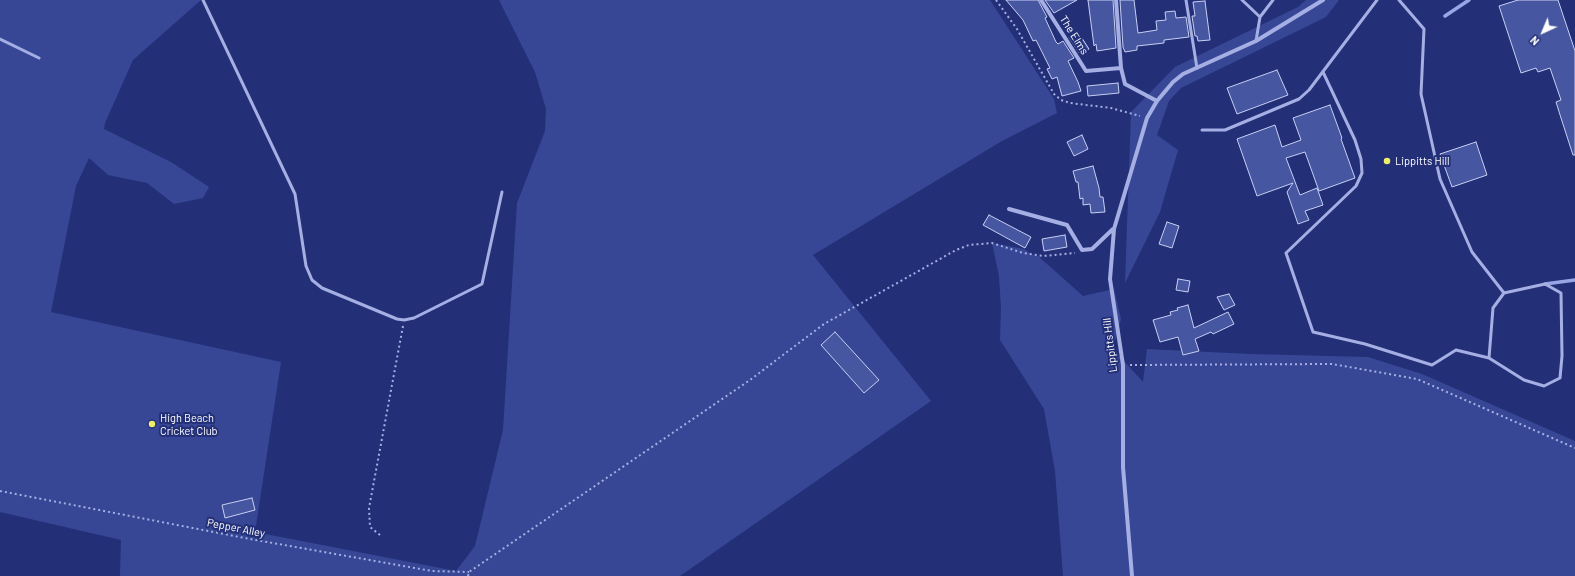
<!DOCTYPE html>
<style>
body{margin:0}
#map{position:relative;width:1575px;height:576px;overflow:hidden;background:#233078;font-family:Barlow,sans-serif}
canvas{display:block}
.north{position:absolute;left:1523px;top:12px;width:40px;height:40px;-webkit-text-stroke:3px #233078;paint-order:stroke;rotate:224deg;font-size:11px;font-weight:700;line-height:16px;text-align:center;color:#fff}
.north::after{content:'';display:block;margin:auto;width:14px;height:18px;background:#fff;clip-path:polygon(50% 0,100% 100%,50% 72%,0 100%)}
</style>
<div id="map">
<canvas width="1575" height="576"></canvas>
<div class="north">N</div>
</div>
<script>
const ctx = document.querySelector('canvas').getContext('2d');
ctx.lineJoin = 'round';
function fillPath(path, color) { ctx.fillStyle = color; ctx.fill(path, 'evenodd'); }
const toPath = rows => new Path2D(rows.map(r => 'M' + r).join(''));
function stroke(path, color, width, dash) { ctx.strokeStyle = color; ctx.lineWidth = width; ctx.lineCap = dash ? 'butt' : 'round'; ctx.setLineDash(dash || []); ctx.stroke(path); }
function drawText(font, color, halo, rows, align = 'center') {
  ctx.font = font + ' Barlow,sans-serif'; ctx.lineWidth = 4; ctx.setLineDash([]); ctx.textBaseline = 'middle'; ctx.strokeStyle = halo; ctx.fillStyle = color; for (const [text, x, y, turn = 0] of rows) {
    ctx.save(); ctx.translate(x, y); ctx.rotate((+turn || 0) * Math.PI / 180); ctx.textAlign = isNaN(turn) ? turn : align; if (halo) ctx.strokeText(text, 0, 0); ctx.fillText(text, 0, 0); ctx.restore();
  }
}
const green = toPath([
 [0,0,201,0,133,60,105,123,104,129,171,162,209,187,203,198,174,204,147,183,108,175,89,158,76,186,51,312,281,362,255,532,456,571,475,546,503,430,517,203,545,131,546,109,535,72,499,0,990,0,1054,99,1057,113,1002,141,813,255,931,401,680,576,120,576,121,540,0,512],
 [1306,0,1339,0,1326,17,1181,88,1169,101,1157,135,1178,150,1160,212,1125,283,1131,112,1175,67,1298,7],
 [992,243,1024,249,1033,255,1038,256,1083,296,1114,289,1121,319,1113,349,1143,382,1147,349,1250,354,1368,357,1422,374,1575,441,1575,576,1063,576,1055,471,1044,409,1000,340,1001,308,999,276]
]);
const stream = toPath([
 [1445,16,1469,0],
 [1545,284,1575,280]
]);
const building = toPath([
 [1006,0,1038,0,1047,17,1045,18,1056,42,1058,44,1063,41,1074,58,1068,61,1078,82,1081,91,1062,96,1057,77,1052,79,1047,69,1050,68,1036,40,1033,41,1023,20,1006,0],
 [1045,0,1077,0,1054,13,1045,0],
 [1088,0,1113,0,1116,48,1097,51,1096,44,1094,46,1088,0],
 [1120,0,1134,0,1138,33,1157,30,1156,21,1166,20,1165,12,1175,11,1176,18,1186,17,1189,37,1164,40,1164,43,1137,46,1137,50,1125,52,1123,47,1120,0],
 [1518,0,1558,0,1575,51,1575,155,1573,155,1561,118,1556,102,1561,100,1550,68,1538,72,1536,68,1521,73,1499,6,1518,0],
 [1205,1,1210,40,1198,41,1197,36,1195,36,1192,16,1195,16,1193,2,1205,1],
 [1078,32,1089,49,1080,54,1069,37,1078,32],
 [1277,70,1288,95,1237,114,1227,88,1277,70],
 [1118,83,1119,93,1088,96,1087,86,1118,83],
 [1330,105,1342,138,1341,139,1355,178,1319,191,1305,152,1286,158,1300,195,1317,188,1323,205,1305,211,1309,220,1298,224,1287,192,1293,183,1257,196,1237,139,1275,125,1282,147,1301,140,1293,118,1330,105],
 [1082,135,1088,149,1074,156,1067,142,1082,135],
 [1476,142,1487,175,1452,187,1440,154,1476,142],
 [1093,166,1099,188,1100,197,1103,197,1105,212,1091,213,1090,204,1083,205,1083,198,1080,199,1078,182,1076,182,1073,171,1093,166],
 [989,215,1031,237,1025,248,983,225,989,215],
 [1167,222,1179,226,1172,248,1159,244,1167,222],
 [1065,235,1067,247,1044,251,1042,239,1065,235],
 [1178,279,1190,281,1188,292,1176,290,1178,279],
 [1229,294,1235,305,1224,310,1217,297,1229,294],
 [1188,305,1194,328,1228,312,1234,324,1213,334,1211,332,1195,339,1199,351,1183,355,1178,337,1160,342,1153,320,1171,315,1170,312,1178,310,1177,308,1188,305],
 [835,332,879,380,864,393,821,345,835,332],
 [252,498,255,510,225,518,222,505,252,498]
]);
const path = toPath([
 [996,0,1017,29,1054,94,1061,100,1070,103,1111,108,1140,116],
 [1130,365,1332,364,1417,379,1575,448],
 [0,491,250,539,432,571,469,572],
 [380,535,370,527,369,508,403,326],
 [468,576,469,572,750,380,824,324,956,250,969,245,992,243,1023,253,1043,256,1075,253]
]);
const service = toPath([
 [203,0,295,194,306,266,312,280,322,288,397,319,404,320,414,318,482,284,502,192],
 [1186,0,1197,68],
 [1242,0,1260,17],
 [1399,0,1424,29,1421,94,1440,179,1472,252,1504,293],
 [0,39,39,58],
 [1256,41,1260,17,1273,0],
 [1323,72,1355,140,1361,159,1362,173,1356,186,1286,253,1313,332,1365,344,1432,365,1456,350,1489,358],
 [1202,130,1225,130,1299,99,1309,90,1377,0],
 [1545,284,1561,293,1562,356,1560,378,1544,386,1524,380,1489,358,1493,308,1504,293,1545,284]
]);
const minor = toPath([
 [1041,0,1086,71,1121,68,1125,84,1157,101],
 [1116,0,1121,68],
 [1009,209,1067,225,1082,250,1092,249,1113,229],
 [1132,576,1123,467,1123,365,1110,279,1114,229,1147,118,1157,101,1173,82,1183,74,1256,41,1323,0]
]);
const markers = [
 [1387,161,4,"#eeee68"],
 [152,424,4,"#eeee68"]
];
const streetNames = [
 ["The Elms",1074,35,58],
 ["Lippitts Hill",1110,345,-97],
 ["Pepper Alley",236,528,11]
];
const poiNames = [
 ["Lippitts Hill",1395,161],
 ["High Beach",160,418],
 ["Cricket Club",160,431]
];
fillPath(green, '#374796');
stroke(stream, '#99a6e5', 3.5);
fillPath(building, '#4756a0');
stroke(building, '#c7cff3', 1);
stroke(path, '#a5afe4', 2, [2, 3]);
stroke(service, '#a5afe4', 3);
stroke(minor, '#a5afe4', 4);
for (const [x, y, r, color] of markers) { const dot = new Path2D(); dot.arc(x, y, r, 0, 2 * Math.PI); ctx.fillStyle = color; ctx.fill(dot); stroke(dot, '#233078', 1.5); }
drawText('11px', '#fff', '#233078', streetNames);
drawText('11px', '#fff', '#233078', poiNames, 'left');
</script>
